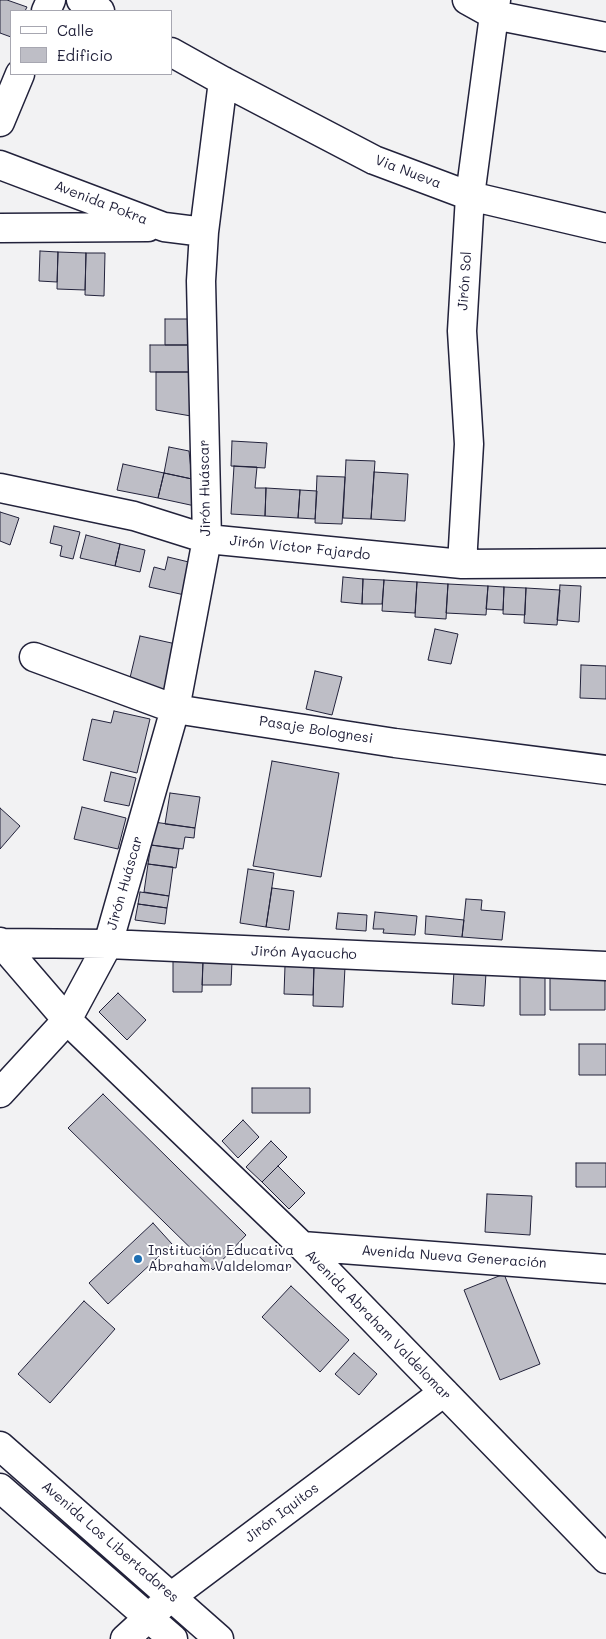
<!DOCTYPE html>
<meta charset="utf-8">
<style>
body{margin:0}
#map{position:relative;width:606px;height:1639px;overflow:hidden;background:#f2f2f3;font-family:Mali,sans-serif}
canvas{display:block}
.legend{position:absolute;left:10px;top:10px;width:162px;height:65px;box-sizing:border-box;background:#fff;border:1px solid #a7a7b1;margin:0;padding:6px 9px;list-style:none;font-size:15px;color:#22223b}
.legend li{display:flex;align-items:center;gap:10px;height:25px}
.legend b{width:25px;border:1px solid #a7a7b1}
</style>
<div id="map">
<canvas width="606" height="1639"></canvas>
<ul class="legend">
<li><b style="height:6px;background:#fff"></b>Calle</li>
<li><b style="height:14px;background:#bebec6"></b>Edificio</li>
</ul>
</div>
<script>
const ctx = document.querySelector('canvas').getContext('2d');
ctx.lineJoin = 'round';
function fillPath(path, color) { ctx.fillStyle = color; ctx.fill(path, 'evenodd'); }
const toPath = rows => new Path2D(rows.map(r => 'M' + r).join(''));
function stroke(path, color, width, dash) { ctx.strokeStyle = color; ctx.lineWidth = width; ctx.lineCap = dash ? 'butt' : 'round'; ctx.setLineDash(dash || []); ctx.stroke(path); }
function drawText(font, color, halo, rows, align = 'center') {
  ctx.font = font + ' Mali,sans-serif'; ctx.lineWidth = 4; ctx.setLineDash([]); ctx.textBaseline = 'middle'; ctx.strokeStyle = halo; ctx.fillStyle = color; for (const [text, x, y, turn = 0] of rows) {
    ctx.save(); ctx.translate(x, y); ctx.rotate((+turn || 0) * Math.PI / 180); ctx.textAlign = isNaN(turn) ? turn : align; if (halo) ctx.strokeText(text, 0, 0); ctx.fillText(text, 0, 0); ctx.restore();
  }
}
const building = toPath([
 [0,0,7,0,27,7,25,11,11,11,11,37,0,33,0,0],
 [40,251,58,252,57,282,39,281,40,251],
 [58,252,86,253,85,290,57,289,58,252],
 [86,253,105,253,104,296,85,295,86,253],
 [165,319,192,319,192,345,165,345,165,319],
 [150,345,192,345,191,372,150,372,150,345],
 [156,372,191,372,191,416,156,410,156,372],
 [232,441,267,443,265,468,231,466,232,441],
 [169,447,189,451,192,479,164,473,169,447],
 [346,460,375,461,371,519,343,518,346,460],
 [123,464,164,473,158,498,117,490,123,464],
 [234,466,257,467,255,488,266,488,265,516,231,514,234,466],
 [374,472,408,474,405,521,371,519,374,472],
 [164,473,192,479,195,506,158,498,164,473],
 [317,476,345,477,342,524,315,523,317,476],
 [266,488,300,490,298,518,265,516,266,488],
 [300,490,317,491,315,519,298,518,300,490],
 [0,512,19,518,10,545,0,541,0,512],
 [54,526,80,532,73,559,60,556,62,546,50,543,54,526],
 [86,535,120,544,115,566,80,558,86,535],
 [120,544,145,550,140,572,115,566,120,544],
 [168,557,197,564,189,596,149,587,154,567,165,570,168,557],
 [343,577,363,579,362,604,341,602,343,577],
 [363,579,384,580,382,604,362,604,363,579],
 [384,580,417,582,415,613,382,611,384,580],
 [417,582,448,584,446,619,415,617,417,582],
 [448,584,488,586,486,615,446,613,448,584],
 [560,585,581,586,579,622,557,620,560,585],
 [488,586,504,587,503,610,486,609,488,586],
 [504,587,526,588,525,615,503,614,504,587],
 [526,588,560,590,557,625,524,623,526,588],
 [435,629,458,634,451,664,428,660,435,629],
 [140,636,176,644,165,691,129,682,140,636],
 [581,665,606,666,606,699,580,698,581,665],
 [315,671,342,677,332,715,306,709,315,671],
 [114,711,150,719,137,773,83,760,92,719,111,723,114,711],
 [272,761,339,773,321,877,253,866,272,761],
 [111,772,136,778,129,806,104,801,111,772],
 [170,793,200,797,195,828,165,824,170,793],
 [82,807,126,818,118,849,74,839,82,807],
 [0,808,20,826,0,849,0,808],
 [154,822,195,828,194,838,185,837,183,849,151,845,154,822],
 [151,845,179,849,176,868,148,864,151,845],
 [148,864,173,867,169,896,144,892,148,864],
 [248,869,274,873,266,927,240,923,248,869],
 [272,888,294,891,289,930,266,927,272,888],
 [140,892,169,896,167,908,138,904,140,892],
 [466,899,482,900,481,910,505,912,502,940,462,937,466,899],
 [138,904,167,908,165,924,135,920,138,904],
 [375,912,417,916,415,935,383,933,384,929,373,929,375,912],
 [338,913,367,915,366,931,336,929,338,913],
 [426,916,464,920,462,937,425,934,426,916],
 [173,960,203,961,202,992,173,992,173,960],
 [203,961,232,961,231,985,202,985,203,961],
 [285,966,314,966,313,995,284,994,285,966],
 [314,966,345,967,343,1007,313,1006,314,966],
 [454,971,486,973,484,1006,452,1004,454,971],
 [520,977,545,977,545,1015,520,1015,520,977],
 [550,977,605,977,605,1010,550,1010,550,977],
 [118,993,146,1020,127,1040,99,1012,118,993],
 [579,1044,606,1044,606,1075,579,1075,579,1044],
 [252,1088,310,1088,310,1113,252,1113,252,1088],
 [103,1094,246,1235,213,1270,68,1128,103,1094],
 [243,1120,259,1137,238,1158,222,1141,243,1120],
 [271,1141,287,1157,262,1182,246,1167,271,1141],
 [576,1163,606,1163,606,1187,576,1187,576,1163],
 [278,1166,305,1193,289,1209,262,1182,278,1166],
 [487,1194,532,1196,530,1235,485,1232,487,1194],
 [153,1223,172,1244,108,1304,89,1283,153,1223],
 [504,1274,540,1364,500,1380,464,1290,504,1274],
 [291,1286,349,1340,320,1372,262,1317,291,1286],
 [84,1301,115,1329,50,1403,18,1374,84,1301],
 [354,1353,377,1374,359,1395,335,1374,354,1353]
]);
const minor = toPath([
 [81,0,100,11],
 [467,0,494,15,606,37],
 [46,11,51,0],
 [171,52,223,81,374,160,470,196,606,228],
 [0,122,20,74],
 [0,165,164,227,204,232],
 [0,228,148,227],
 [0,488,134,516,207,539,462,564,606,563],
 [462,564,469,444,462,331,470,196,496,0],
 [34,657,175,709,395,743,606,770],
 [0,942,67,1020,302,1246,606,1559],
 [1,943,108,944,606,966],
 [0,1093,67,1020,108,944,175,709,207,539,201,281,204,232,223,81],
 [302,1246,606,1269],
 [0,1446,219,1639],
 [0,1488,173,1639],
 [125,1639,172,1596,444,1392]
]);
const markers = [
 [138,1259,5,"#1f6fb2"]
];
const streetNames = [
 ["Via Nueva",408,172,21],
 ["Avenida Pokra",101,203,21],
 ["Jirón Sol",465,281,-86],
 ["Jirón Huáscar",205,488,-91],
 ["Jirón Víctor Fajardo",300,548,6],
 ["Pasaje Bolognesi",316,730,9],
 ["Jirón Huáscar",125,883,-74],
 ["Jirón Ayacucho",304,953,2],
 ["Avenida Nueva Generación",454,1257,4],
 ["Avenida Abraham Valdelomar",378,1325,46],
 ["Jirón Iquitos",282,1513,-37],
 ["Avenida Los Libertadores",110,1542,41]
];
const poiNames = [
 ["Institución Educativa",148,1251],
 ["Abraham Valdelomar",148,1267]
];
fillPath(building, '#bebec6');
stroke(building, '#22223b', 1);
stroke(minor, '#22223b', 31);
stroke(minor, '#fff', 28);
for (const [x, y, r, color] of markers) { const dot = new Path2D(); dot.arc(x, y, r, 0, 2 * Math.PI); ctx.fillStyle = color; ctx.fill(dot); stroke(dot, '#fff', 2); }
drawText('14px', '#22223b', '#fff', streetNames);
drawText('14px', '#22223b', '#fff', poiNames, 'left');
</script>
